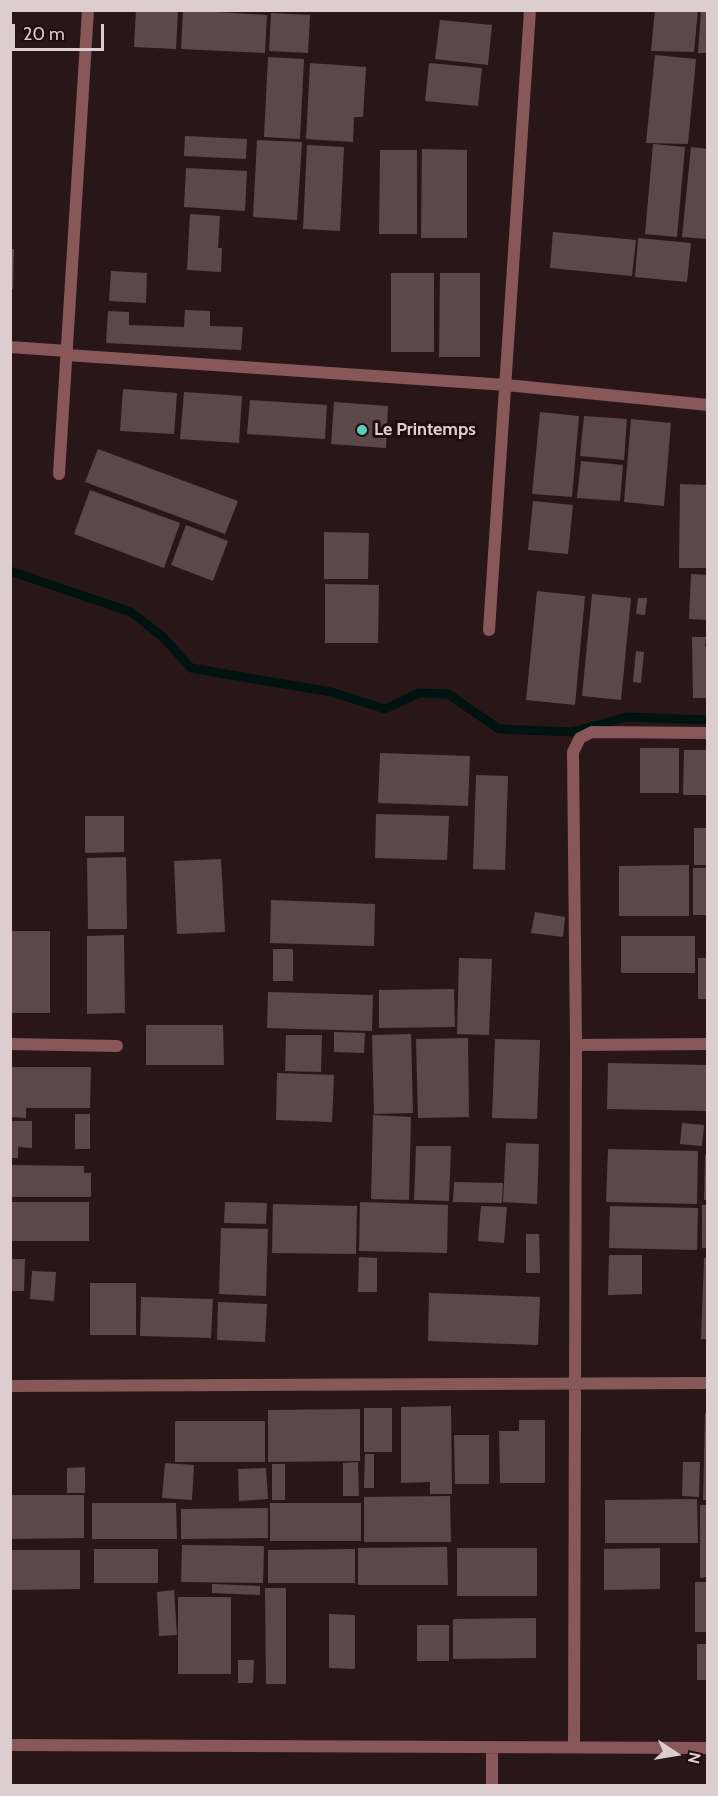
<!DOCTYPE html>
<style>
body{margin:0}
#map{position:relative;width:718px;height:1796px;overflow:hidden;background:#291718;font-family:Cabin,sans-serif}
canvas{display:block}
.frame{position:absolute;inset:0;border:12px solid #dccecf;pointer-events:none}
.north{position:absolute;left:646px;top:1724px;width:60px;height:60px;-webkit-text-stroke:4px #1f0e0f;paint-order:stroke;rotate:102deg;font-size:16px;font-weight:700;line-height:24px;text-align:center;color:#dccecf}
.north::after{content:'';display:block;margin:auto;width:21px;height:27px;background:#dccecf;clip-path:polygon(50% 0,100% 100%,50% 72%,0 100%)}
.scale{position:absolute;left:12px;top:24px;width:92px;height:27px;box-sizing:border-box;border:3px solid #dccecf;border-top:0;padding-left:8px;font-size:18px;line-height:21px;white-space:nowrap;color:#dccecf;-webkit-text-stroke:4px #1f0e0f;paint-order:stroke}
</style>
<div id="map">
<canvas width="718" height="1796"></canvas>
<div class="frame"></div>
<div class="north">N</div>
<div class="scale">20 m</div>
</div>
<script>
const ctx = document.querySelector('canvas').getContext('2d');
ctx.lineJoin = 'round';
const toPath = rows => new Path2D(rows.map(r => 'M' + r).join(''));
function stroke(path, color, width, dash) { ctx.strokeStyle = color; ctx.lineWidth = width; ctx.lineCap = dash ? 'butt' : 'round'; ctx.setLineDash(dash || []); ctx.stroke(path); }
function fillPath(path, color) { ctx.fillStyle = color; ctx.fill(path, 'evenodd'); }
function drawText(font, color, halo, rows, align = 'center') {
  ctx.font = font + ' Cabin,sans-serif'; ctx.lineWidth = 6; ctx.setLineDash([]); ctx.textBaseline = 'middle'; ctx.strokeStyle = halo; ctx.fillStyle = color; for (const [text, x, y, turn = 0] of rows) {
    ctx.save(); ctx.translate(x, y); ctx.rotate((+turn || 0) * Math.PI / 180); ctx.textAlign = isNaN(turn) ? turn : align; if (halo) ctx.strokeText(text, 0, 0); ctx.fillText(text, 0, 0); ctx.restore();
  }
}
const stream = toPath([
 [10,571,131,612,163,637,191,668,331,692,385,709,419,693,448,694,499,729,572,732,627,717,708,720]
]);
const building = toPath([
 [136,10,178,11,176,49,134,47],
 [183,10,267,15,265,53,181,49],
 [655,10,698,10,694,52,651,51],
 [701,10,708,10,708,53,698,53],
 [271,13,310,15,308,53,269,51],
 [440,20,492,25,488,65,435,59],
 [655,55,696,59,688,144,646,143],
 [268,57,304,59,300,139,264,137],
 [310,63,366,67,363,117,354,117,353,142,306,139],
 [429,63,482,68,478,106,425,101],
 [185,136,247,139,246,159,184,156],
 [257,140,302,142,297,220,253,217],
 [653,144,685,147,677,237,645,234],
 [307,145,344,147,340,231,303,229],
 [691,147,708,149,708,239,682,237],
 [422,149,467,150,467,238,421,238],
 [380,150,417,150,417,234,379,234],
 [186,168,247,171,245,211,184,207],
 [190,214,220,216,218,248,222,248,221,272,187,270],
 [553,232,636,240,632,276,550,268],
 [638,238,691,243,687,282,635,277],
 [10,249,14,249,13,289,10,289],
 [111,271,147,273,146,303,109,301],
 [391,273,434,273,434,352,391,352],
 [440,273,480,273,480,357,439,357],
 [185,310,210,311,210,326,243,327,241,350,106,343,108,311,129,312,129,325,184,327],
 [123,389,177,393,174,434,120,431],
 [184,392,242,396,239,443,180,439],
 [250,400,327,405,325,439,247,434],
 [334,402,388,406,386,448,331,444],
 [540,412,579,416,572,497,532,494],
 [584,416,627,419,624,460,580,456],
 [631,419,671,423,664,506,624,502],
 [98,449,238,501,225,534,85,482],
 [581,461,623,465,620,501,577,498],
 [680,484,708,485,708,568,679,568],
 [90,490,180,523,164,568,74,534],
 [533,501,573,505,568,554,528,550],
 [186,525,228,541,213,581,171,565],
 [324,532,369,533,368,579,324,579],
 [691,574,708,575,708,620,689,619],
 [325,584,379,585,378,643,325,643],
 [537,591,585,596,575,705,526,700],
 [592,594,631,598,621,700,582,696],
 [638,598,647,598,645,615,636,614],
 [692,637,706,637,705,647,708,647,708,698,693,698],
 [636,651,644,652,641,683,633,682],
 [640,748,679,748,679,793,640,793],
 [684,750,708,750,707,795,683,795],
 [380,753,470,756,468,806,378,803],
 [476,775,508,776,505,870,473,869],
 [376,814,449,816,447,860,375,858],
 [85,816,124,816,124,852,85,853],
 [694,828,708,828,708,865,694,865],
 [126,857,127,929,88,929,87,858],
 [221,859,225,932,177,934,174,861],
 [689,865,689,916,619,916,619,866],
 [693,868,708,868,708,915,693,915],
 [271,900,375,904,374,946,270,943],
 [535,912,565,917,563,937,531,933],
 [10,931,50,931,50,1013,10,1013],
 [124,935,125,1013,87,1014,87,936],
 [621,936,695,936,695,973,621,973],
 [273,949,293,949,293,981,273,981],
 [459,958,492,959,489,1035,457,1034],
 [698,958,708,958,708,999,698,999],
 [454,989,455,1027,379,1028,379,990],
 [268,992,373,995,372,1031,267,1028],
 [146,1025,223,1025,224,1065,146,1065],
 [334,1032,365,1033,364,1053,334,1052],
 [411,1034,413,1113,374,1114,372,1035],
 [286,1035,322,1035,321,1072,285,1071],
 [468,1038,469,1117,418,1118,416,1039],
 [495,1039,540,1040,537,1119,492,1118],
 [608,1063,707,1065,706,1111,607,1109],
 [10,1067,91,1067,90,1108,26,1108,26,1118,10,1117],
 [277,1073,334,1075,332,1122,276,1120],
 [75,1114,90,1114,90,1149,75,1149],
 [373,1115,411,1117,409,1200,371,1199],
 [10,1121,32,1121,32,1148,18,1147,18,1158,10,1158],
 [682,1123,704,1125,702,1146,680,1144],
 [506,1143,539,1144,537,1204,503,1202],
 [416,1146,451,1146,449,1201,414,1200],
 [608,1149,698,1151,697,1204,606,1202],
 [705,1155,708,1155,708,1200,704,1200],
 [10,1165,84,1166,84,1173,91,1173,91,1197,10,1197],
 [454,1182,503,1183,502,1203,453,1202],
 [10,1202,89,1202,89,1241,10,1241],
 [225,1202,267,1203,266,1224,224,1223],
 [360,1202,448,1205,447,1253,359,1251],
 [273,1204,357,1206,356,1254,272,1253],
 [702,1205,708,1205,708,1248,702,1248],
 [481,1206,507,1207,504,1243,478,1241],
 [610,1206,698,1208,697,1250,609,1248],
 [221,1228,268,1229,266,1296,219,1294],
 [526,1234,539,1234,540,1273,526,1273],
 [609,1255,642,1255,642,1294,608,1295],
 [359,1257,377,1258,377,1292,358,1292],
 [704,1258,708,1258,708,1339,701,1339],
 [10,1259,25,1259,24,1291,10,1291],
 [32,1271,56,1272,54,1301,30,1299],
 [90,1283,136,1283,136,1335,90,1335],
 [429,1293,540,1297,538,1345,428,1341],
 [141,1297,213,1299,211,1338,140,1336],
 [218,1302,267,1304,265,1342,217,1340],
 [451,1406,452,1494,430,1494,430,1482,401,1483,401,1407],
 [364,1408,392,1408,392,1452,364,1452],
 [360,1409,360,1461,268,1462,268,1410],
 [705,1413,708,1413,708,1500,703,1500],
 [519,1420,545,1420,545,1483,500,1483,499,1431,519,1431],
 [175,1421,265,1421,265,1462,175,1462],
 [454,1435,489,1435,489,1484,455,1484],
 [365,1454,374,1454,374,1488,364,1488],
 [358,1462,359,1496,343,1496,343,1463],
 [683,1462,700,1462,699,1497,682,1496],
 [165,1463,194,1465,192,1500,162,1498],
 [272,1464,285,1464,285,1500,272,1500],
 [85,1467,85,1493,67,1493,67,1468],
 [266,1468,268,1499,239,1501,238,1469],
 [10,1495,84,1495,84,1538,10,1539],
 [450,1496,451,1542,364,1542,364,1497],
 [697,1499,698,1543,605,1543,605,1500],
 [92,1503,176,1503,177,1539,92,1539],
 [270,1503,361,1503,361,1541,270,1541],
 [700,1505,708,1505,708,1577,700,1578],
 [268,1508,268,1538,181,1539,181,1509],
 [182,1545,264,1546,263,1583,181,1582],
 [447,1547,448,1585,358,1585,358,1548],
 [457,1548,537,1548,537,1596,457,1596],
 [660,1548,660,1589,604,1590,604,1549],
 [94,1549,158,1549,158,1583,94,1583],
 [355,1549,355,1583,268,1583,268,1550],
 [10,1550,80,1550,80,1589,10,1590],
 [695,1582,708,1582,708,1632,695,1632],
 [212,1584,260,1586,260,1595,212,1593],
 [265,1588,286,1588,286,1684,266,1684],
 [174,1590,177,1635,159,1636,157,1592],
 [178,1597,231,1597,231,1674,178,1674],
 [329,1614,355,1615,355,1669,329,1668],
 [536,1618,536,1658,453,1659,453,1619],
 [417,1625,449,1625,449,1661,417,1661],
 [697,1644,708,1644,708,1680,697,1680],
 [238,1660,254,1660,253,1683,238,1683]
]);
const pedestrian = toPath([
 [10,347,67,351]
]);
const minor = toPath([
 [67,355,506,385,708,405],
 [59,474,88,10],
 [489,630,530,10],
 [10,1044,117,1046],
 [576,1045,708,1044],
 [10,1386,708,1383],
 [10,1745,708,1748],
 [574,1747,576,1045,573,752,580,738,592,732,708,733],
 [492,1786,492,1747]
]);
const markers = [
 [362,430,6,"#5acebd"]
];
const poiNames = [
 ["Le Printemps",374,430]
];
stroke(stream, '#001310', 9);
fillPath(building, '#5d4849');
stroke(pedestrian, '#88575a', 12);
stroke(minor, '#88575a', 12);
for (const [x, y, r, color] of markers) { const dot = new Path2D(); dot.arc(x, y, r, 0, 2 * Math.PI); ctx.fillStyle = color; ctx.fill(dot); stroke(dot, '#1f0e0f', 2); }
drawText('bold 18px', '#dccecf', '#1f0e0f', poiNames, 'left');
</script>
